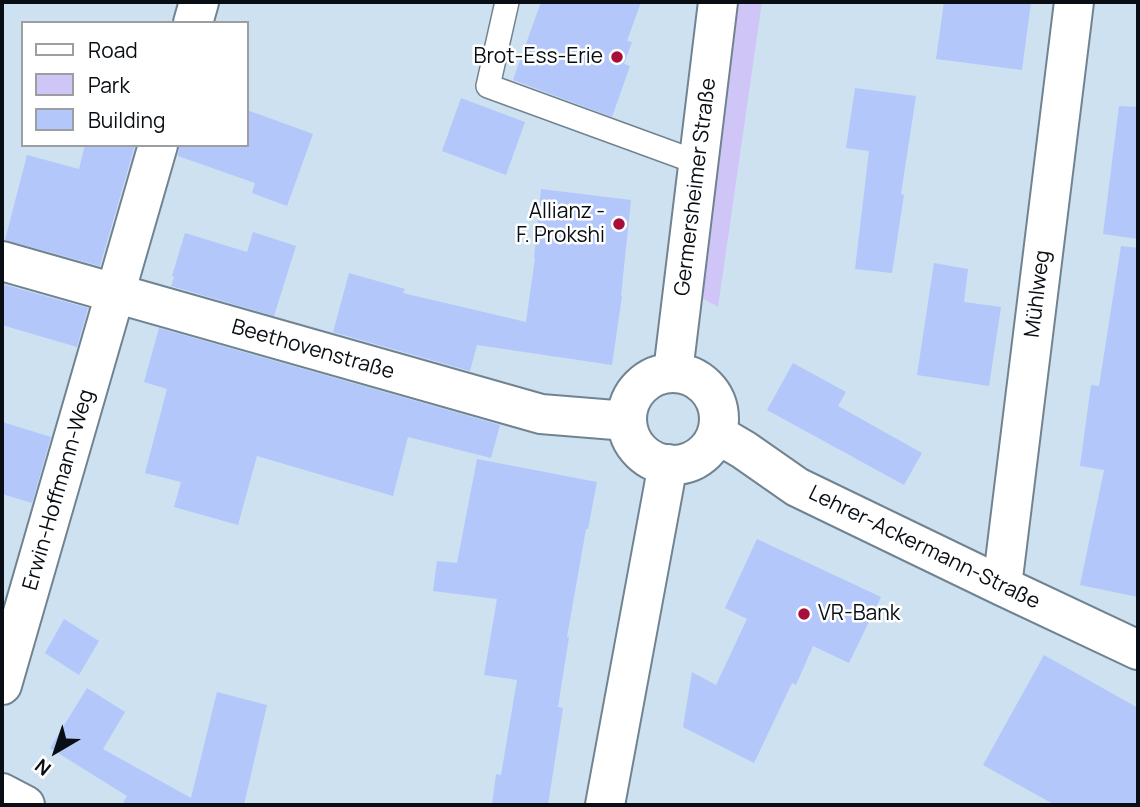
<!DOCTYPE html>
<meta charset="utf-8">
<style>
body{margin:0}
#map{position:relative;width:1140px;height:807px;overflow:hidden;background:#cde1f1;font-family:Manrope,sans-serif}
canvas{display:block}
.frame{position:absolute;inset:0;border:4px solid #080e13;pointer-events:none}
.legend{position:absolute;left:21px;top:21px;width:228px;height:126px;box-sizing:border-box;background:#fff;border:2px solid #9c9fa1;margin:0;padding:9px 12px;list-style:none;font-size:21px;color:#080e13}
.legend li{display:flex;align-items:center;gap:14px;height:35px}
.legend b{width:35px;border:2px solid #9c9fa1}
.north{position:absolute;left:21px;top:716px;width:70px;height:70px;-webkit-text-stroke:5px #fff;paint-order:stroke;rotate:219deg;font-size:19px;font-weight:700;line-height:28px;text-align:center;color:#080e13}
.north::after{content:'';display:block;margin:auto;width:24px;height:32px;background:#080e13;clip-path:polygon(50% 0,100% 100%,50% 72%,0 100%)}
</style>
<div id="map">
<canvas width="1140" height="807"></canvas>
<div class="frame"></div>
<ul class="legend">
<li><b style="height:9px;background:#fff"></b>Road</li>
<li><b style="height:19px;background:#d0c5f7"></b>Park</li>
<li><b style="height:19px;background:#b3c7fb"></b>Building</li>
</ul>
<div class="north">N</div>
</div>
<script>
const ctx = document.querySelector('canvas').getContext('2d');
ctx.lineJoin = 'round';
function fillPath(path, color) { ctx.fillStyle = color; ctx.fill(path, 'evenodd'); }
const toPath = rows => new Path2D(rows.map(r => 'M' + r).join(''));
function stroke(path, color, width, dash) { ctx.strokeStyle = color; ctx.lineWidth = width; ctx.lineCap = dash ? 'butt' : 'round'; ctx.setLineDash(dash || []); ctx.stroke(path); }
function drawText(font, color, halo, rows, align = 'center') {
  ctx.font = font + ' Manrope,sans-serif'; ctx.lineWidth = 5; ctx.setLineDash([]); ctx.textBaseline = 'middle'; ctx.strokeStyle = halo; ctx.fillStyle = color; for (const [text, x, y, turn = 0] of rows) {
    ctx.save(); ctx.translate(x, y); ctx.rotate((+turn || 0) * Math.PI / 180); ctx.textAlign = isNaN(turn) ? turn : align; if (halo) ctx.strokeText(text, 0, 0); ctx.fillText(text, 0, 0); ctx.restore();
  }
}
const green = toPath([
 [738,2,762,2,718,307,698,296]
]);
const building = toPath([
 [541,2,641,2,627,41,632,42,624,64,630,66,612,117,513,80],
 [944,2,1031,2,1022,70,936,59],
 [855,88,916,96,901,194,904,195,892,273,855,269,869,151,846,148],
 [461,98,525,122,506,175,442,151],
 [1119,106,1138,107,1138,239,1103,234],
 [247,110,313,134,287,206,252,193,255,183,178,156,179,145,247,145],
 [85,145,135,145,100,266,5,240,27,155,79,169],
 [541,189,631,200,621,296,622,296,612,365,477,345,470,371,333,332,349,273,405,289,403,293,526,322,535,258,534,258],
 [253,232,296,246,274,316,171,286,174,277,172,276,185,233,247,252],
 [1121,246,1138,248,1138,597,1080,585,1104,470,1080,466,1091,385,1099,386],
 [934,263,968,269,964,302,1001,307,989,386,917,375],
 [2,284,88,308,77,347,2,325],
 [159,328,500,425,491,458,408,437,393,496,257,456,238,525,174,507,181,482,145,473,167,389,144,382],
 [793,363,846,392,838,406,922,453,904,485,767,410],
 [2,422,51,437,32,503,2,494],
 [477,459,597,482,588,529,586,529,567,637,569,637,558,707,563,708,548,805,492,805,496,774,501,775,517,680,484,675,497,599,433,591,437,561,457,563],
 [757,539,881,597,849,663,813,646,796,685,792,683,754,763,683,727,692,672,716,685,747,619,725,608],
 [64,619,99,641,79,675,45,653],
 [1044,655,1138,708,1138,805,1055,805,983,765],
 [87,688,125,712,103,749,191,798,217,692,267,705,244,805,122,805,127,796,50,748]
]);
const service = toPath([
 [507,2,488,86,699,163]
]);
const minor = toPath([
 [193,23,199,2],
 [2,261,541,414,627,421],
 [717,434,744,450,797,487,1002,586,1138,650],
 [1002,586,1074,2],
 [2,685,158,145],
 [2,793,25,805]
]);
const secondary = toPath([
 [673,372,718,2],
 '627 419a46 46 0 1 1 92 0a46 46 0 1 1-92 0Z',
 [605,805,668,464]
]);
const markers = [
 [617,57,7,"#a70f3b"],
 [619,224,7,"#a70f3b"],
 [804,614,7,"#a70f3b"]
];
const poiNames = [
 ["Brot-Ess-Erie",603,57],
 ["Allianz -",605,212],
 ["F. Prokshi",605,236],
 ["VR-Bank",818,614,"left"]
];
const streetNames = [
 ["Germersheimer Straße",696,187,-83],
 ["Mühlweg",1038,294,-83],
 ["Beethovenstraße",313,350,16],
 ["Erwin-Hoffmann-Weg",59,490,-74],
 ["Lehrer-Ackermann-Straße",924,548,26]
];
fillPath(green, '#d0c5f7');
fillPath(building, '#b3c7fb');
stroke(service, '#718391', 26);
stroke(minor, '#718391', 42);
stroke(secondary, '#718391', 42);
stroke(service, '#fff', 23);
stroke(minor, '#fff', 38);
stroke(secondary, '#fff', 38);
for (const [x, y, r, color] of markers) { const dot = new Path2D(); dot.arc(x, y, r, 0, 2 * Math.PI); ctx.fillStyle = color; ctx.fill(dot); stroke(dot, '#fff', 2.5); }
drawText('21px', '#080e13', '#fff', poiNames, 'right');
drawText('21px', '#080e13', '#fff', streetNames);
</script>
